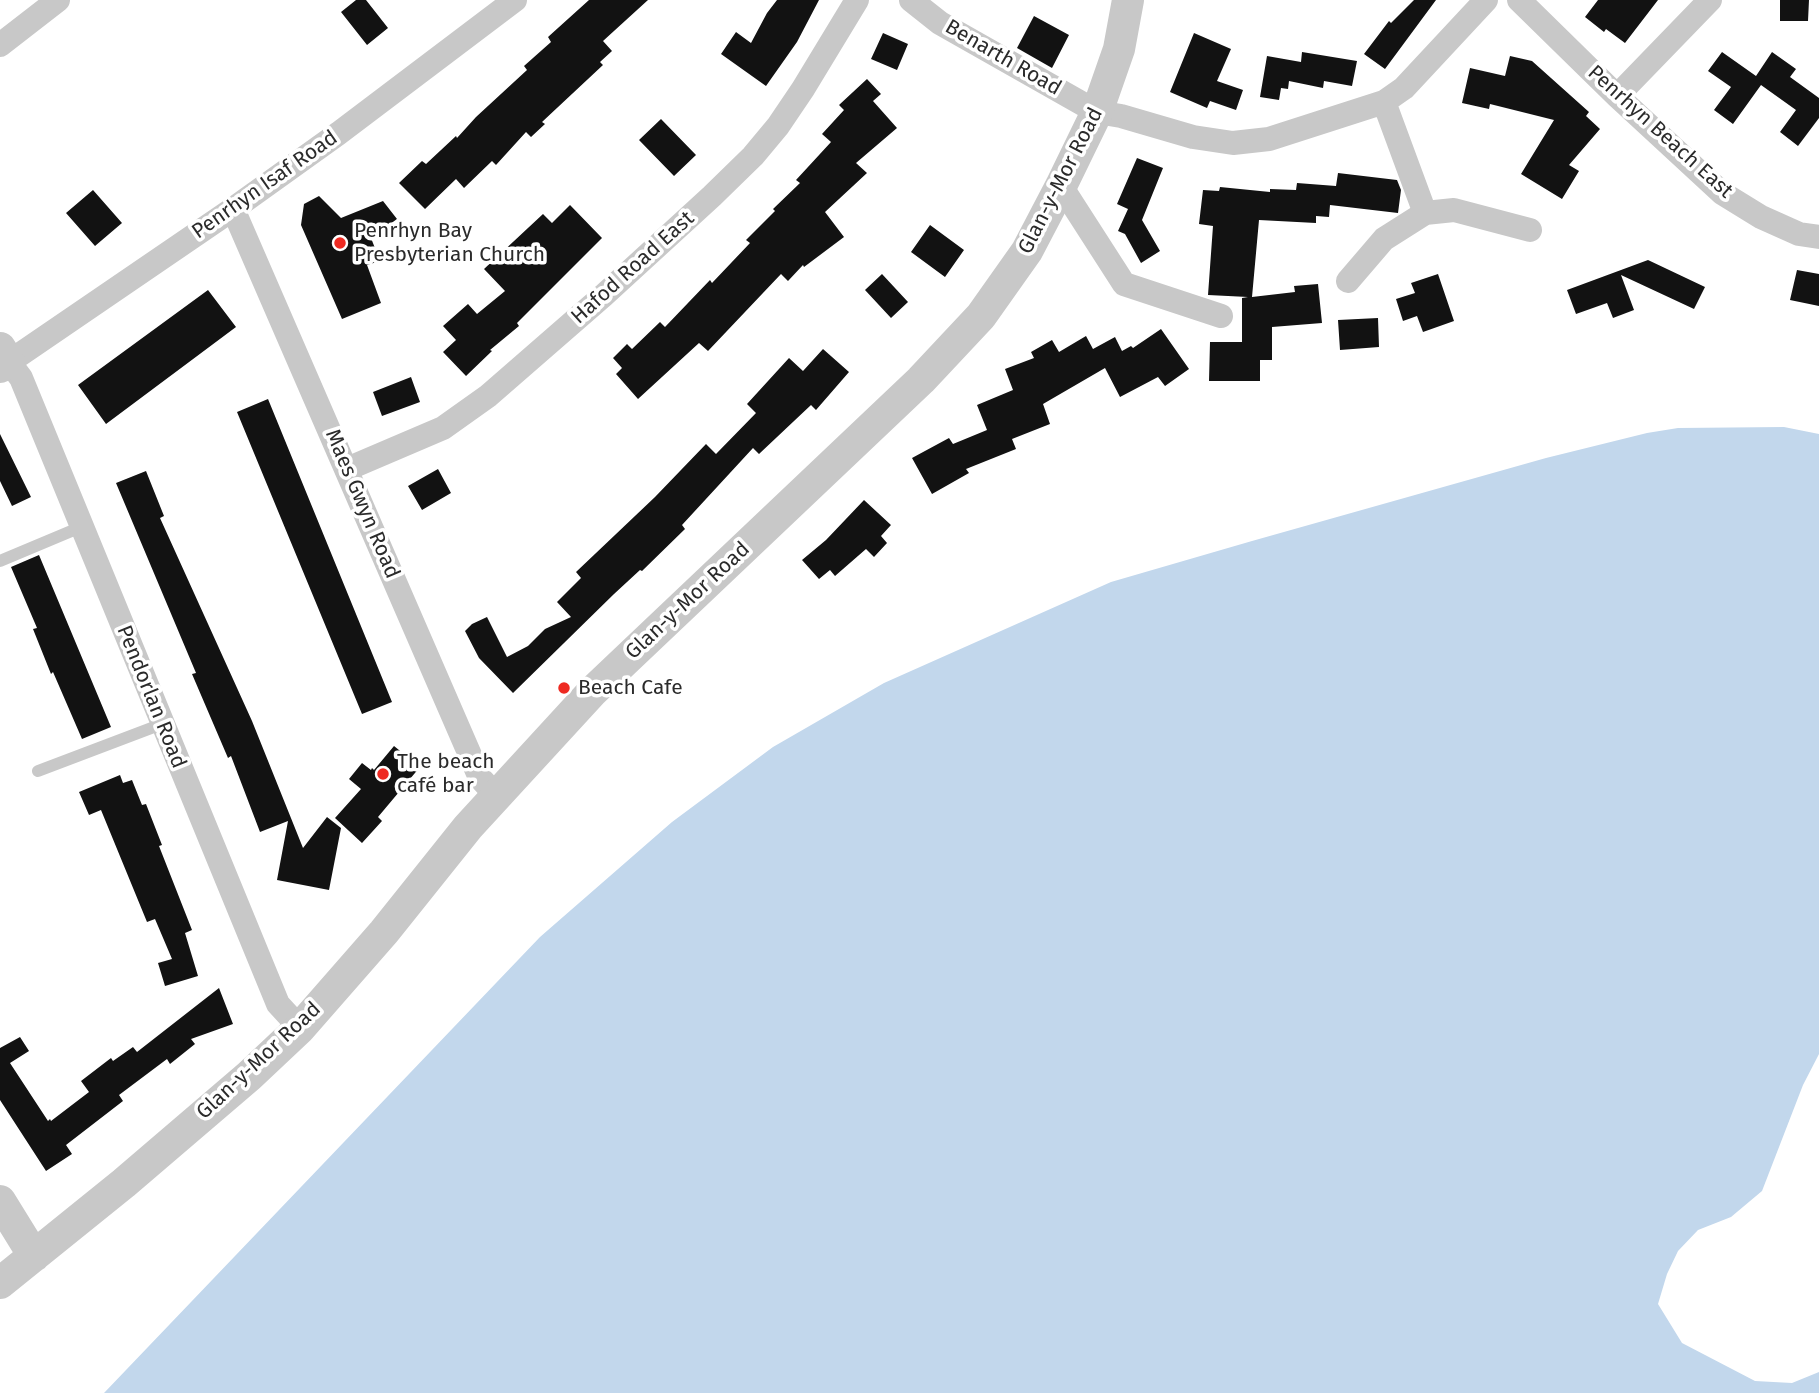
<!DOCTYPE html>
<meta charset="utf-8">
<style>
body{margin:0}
canvas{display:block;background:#fff}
</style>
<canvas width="1819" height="1393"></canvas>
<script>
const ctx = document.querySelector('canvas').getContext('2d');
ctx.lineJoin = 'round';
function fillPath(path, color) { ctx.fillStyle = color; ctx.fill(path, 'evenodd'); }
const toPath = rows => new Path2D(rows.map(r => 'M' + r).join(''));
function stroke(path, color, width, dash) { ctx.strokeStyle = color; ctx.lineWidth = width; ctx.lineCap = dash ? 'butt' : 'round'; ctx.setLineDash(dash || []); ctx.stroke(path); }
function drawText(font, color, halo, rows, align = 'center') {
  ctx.font = font + ' "Fira Sans",sans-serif'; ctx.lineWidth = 7; ctx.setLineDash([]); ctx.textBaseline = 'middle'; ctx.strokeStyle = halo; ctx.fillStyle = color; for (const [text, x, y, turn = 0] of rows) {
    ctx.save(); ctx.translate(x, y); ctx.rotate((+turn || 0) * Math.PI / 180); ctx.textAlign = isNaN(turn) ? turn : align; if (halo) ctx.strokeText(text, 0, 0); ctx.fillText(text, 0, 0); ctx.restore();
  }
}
const water = toPath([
 [1784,427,1819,434,1819,1121,1796,1191,1803,1199,1819,1184,1819,1393,104,1393,540,937,672,822,773,747,884,683,1111,582,1252,541,1546,458,1647,433,1678,428]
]);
const pier = toPath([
 [1819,1054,1819,1131,1804,1172,1800,1190,1803,1194,1819,1180,1819,1372,1792,1383,1755,1381,1682,1343,1658,1304,1667,1274,1678,1251,1698,1230,1731,1217,1762,1191,1803,1085]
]);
const building = toPath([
 [356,0,366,0,388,28,367,45,341,12],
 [589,0,648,0,603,41,612,51,600,62,603,65,542,122,545,124,531,137,526,132,496,165,492,161,464,188,456,179,425,209,399,183,422,161,426,164,456,136,457,138,476,117,527,70,524,66,551,42,548,37],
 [777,0,819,0,797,42,766,86,721,54,736,32,751,43,767,13],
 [1414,0,1436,0,1385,69,1364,54,1389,21,1391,23],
 [1598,0,1658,0,1625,43,1606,29,1604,32,1585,17],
 [1780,0,1809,0,1808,21,1780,21],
 [1034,16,1069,35,1052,68,1017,48],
 [883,33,908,44,897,70,871,59],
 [1194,33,1231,49,1217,81,1243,90,1236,110,1210,101,1207,108,1170,92],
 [1302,52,1357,61,1352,86,1324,81,1323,88,1289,81,1288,89,1281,88,1279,100,1260,97,1267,56,1301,62],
 [1722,52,1756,76,1772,52,1796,69,1790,77,1819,98,1819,118,1798,146,1780,132,1796,110,1761,85,1733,124,1714,110,1731,87,1708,71],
 [1510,56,1532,61,1589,112,1586,116,1600,129,1569,165,1579,171,1562,199,1521,174,1554,120,1490,104,1489,109,1462,103,1470,68,1505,76],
 [867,79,881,94,873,101,897,128,856,163,867,173,825,212,844,237,804,267,803,265,788,281,781,274,708,351,699,343,638,399,616,374,622,368,613,358,627,344,632,349,660,322,665,327,710,280,712,283,750,243,746,240,775,211,773,209,800,183,796,180,831,142,822,134,844,110,839,105],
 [661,119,696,155,674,176,639,140],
 [1137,158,1163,168,1142,220,1160,251,1141,263,1125,234,1118,231,1128,209,1117,204],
 [1338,173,1397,180,1401,190,1398,213,1330,205,1329,217,1316,216,1316,223,1259,220,1252,297,1295,292,1294,286,1318,284,1322,323,1272,327,1272,360,1260,360,1260,381,1209,381,1210,342,1242,342,1242,298,1248,297,1208,295,1213,226,1199,224,1203,190,1219,191,1220,187,1270,192,1270,189,1296,190,1297,183,1336,186],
 [93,190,122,223,95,246,66,213],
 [319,196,341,218,383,201,397,219,371,238,380,261,367,265,381,303,342,319,301,225,304,204],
 [570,205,602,238,517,323,519,326,490,350,492,351,466,376,443,352,456,340,443,326,468,304,477,314,505,291,484,269,543,214,552,223],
 [930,225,964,250,945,277,911,252],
 [1648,260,1705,287,1694,309,1621,275,1634,310,1613,318,1607,303,1576,314,1567,290],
 [1797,270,1819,274,1819,306,1790,300],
 [882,274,908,302,891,318,865,290],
 [1438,274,1454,321,1423,332,1417,316,1403,321,1396,299,1415,293,1411,283],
 [208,290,236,327,106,424,78,385],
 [1378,318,1379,347,1340,350,1338,320],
 [1161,329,1189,369,1165,386,1158,377,1120,397,1105,368,1043,404,1050,424,1012,439,1016,449,966,469,969,473,932,494,912,458,949,438,953,444,987,430,977,405,1013,390,1005,369,1034,358,1031,352,1052,340,1059,352,1086,336,1093,349,1115,337,1122,351,1131,346,1133,348],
 [823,349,849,372,816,410,811,405,759,454,753,448,682,525,685,529,642,571,640,570,614,594,513,693,479,658,465,631,472,624,487,617,507,657,528,646,545,629,571,617,557,602,581,578,576,572,655,497,706,444,716,454,756,413,747,404,789,358,803,371],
 [411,377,420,402,382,416,373,392],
 [268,399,392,702,362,714,237,412],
 [0,434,31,497,12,506,0,481],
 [438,469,451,493,422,510,408,486],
 [146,471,164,516,160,518,252,721,303,848,327,817,341,828,329,890,277,880,288,821,260,832,231,756,228,758,192,674,196,673,116,483],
 [864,500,891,525,881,536,887,543,874,557,866,549,835,576,830,570,819,579,802,560,826,540],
 [39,555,111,727,82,739,53,672,51,674,33,629,37,628,11,567],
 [394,746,420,767,378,817,382,821,362,843,335,818,361,789,349,779,362,763,371,770,372,768,374,770],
 [120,775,123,783,132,780,142,805,146,804,162,845,159,846,192,930,185,933,198,976,165,986,158,963,172,959,155,919,147,922,101,810,89,815,79,792],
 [219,988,233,1024,191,1039,195,1044,170,1064,167,1059,119,1095,123,1101,66,1145,72,1154,46,1171,0,1100,0,1048,20,1037,29,1051,10,1063,48,1121,50,1119,51,1121,89,1092,81,1081,111,1058,113,1061,133,1047,137,1052]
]);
const service = toPath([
 [0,561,81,527],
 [38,771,162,724]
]);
const minor = toPath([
 [911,0,940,23,1097,112,1121,116,1193,137,1233,143,1269,139,1384,102,1404,88,1486,0],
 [1519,0,1617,96,1722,193,1761,217,1799,234,1819,237],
 [0,45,58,0],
 [1617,96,1710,0],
 [1384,102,1425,213],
 [1061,186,1124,284,1221,316],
 [233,209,480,778,496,795],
 [1348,281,1384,239,1425,213,1454,210,1530,230],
 [347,469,443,428,488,396,604,295,712,196,753,156,778,126,803,89,857,0],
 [300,1028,278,1004,21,378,9,362,233,209,339,133,515,0]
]);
const tertiary = toPath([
 [0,348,9,362,0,367],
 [0,1201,34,1256],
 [0,1283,124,1183,249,1076,300,1028,384,932,468,827,592,692,921,380,981,316,1027,251,1061,186,1097,112,1119,49,1128,0]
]);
const markers = [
 [340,243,7,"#ee2a22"],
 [564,688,7,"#ee2a22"],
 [383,774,7,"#ee2a22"]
];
const streetNames = [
 ["Benarth Road",1003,58,30],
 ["Penrhyn Beach East",1660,132,42],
 ["Glan-y-Mor Road",1061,181,-63],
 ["Penrhyn Isaf Road",265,185,-35],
 ["Hafod Road East",633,268,-42],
 ["Maes Gwyn Road",362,504,67],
 ["Glan-y-Mor Road",688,601,-43],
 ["Pendorlan Road",151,697,68],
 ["Glan-y-Mor Road",259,1061,-43]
];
const poiNames = [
 ["Penrhyn Bay",354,231],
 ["Presbyterian Church",354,255],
 ["Beach Cafe",578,688],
 ["The beach",397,762],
 ["café bar",397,786]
];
fillPath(water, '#c2d7ec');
fillPath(pier, '#fff');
fillPath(building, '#121212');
stroke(service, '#c8c8c8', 12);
stroke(minor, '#c8c8c8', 24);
stroke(tertiary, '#c8c8c8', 32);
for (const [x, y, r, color] of markers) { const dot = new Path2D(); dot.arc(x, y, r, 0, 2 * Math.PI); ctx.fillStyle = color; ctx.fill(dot); stroke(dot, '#fff', 2.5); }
drawText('21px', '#2b2b2b', '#fff', streetNames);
drawText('21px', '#2b2b2b', '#fff', poiNames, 'left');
</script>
